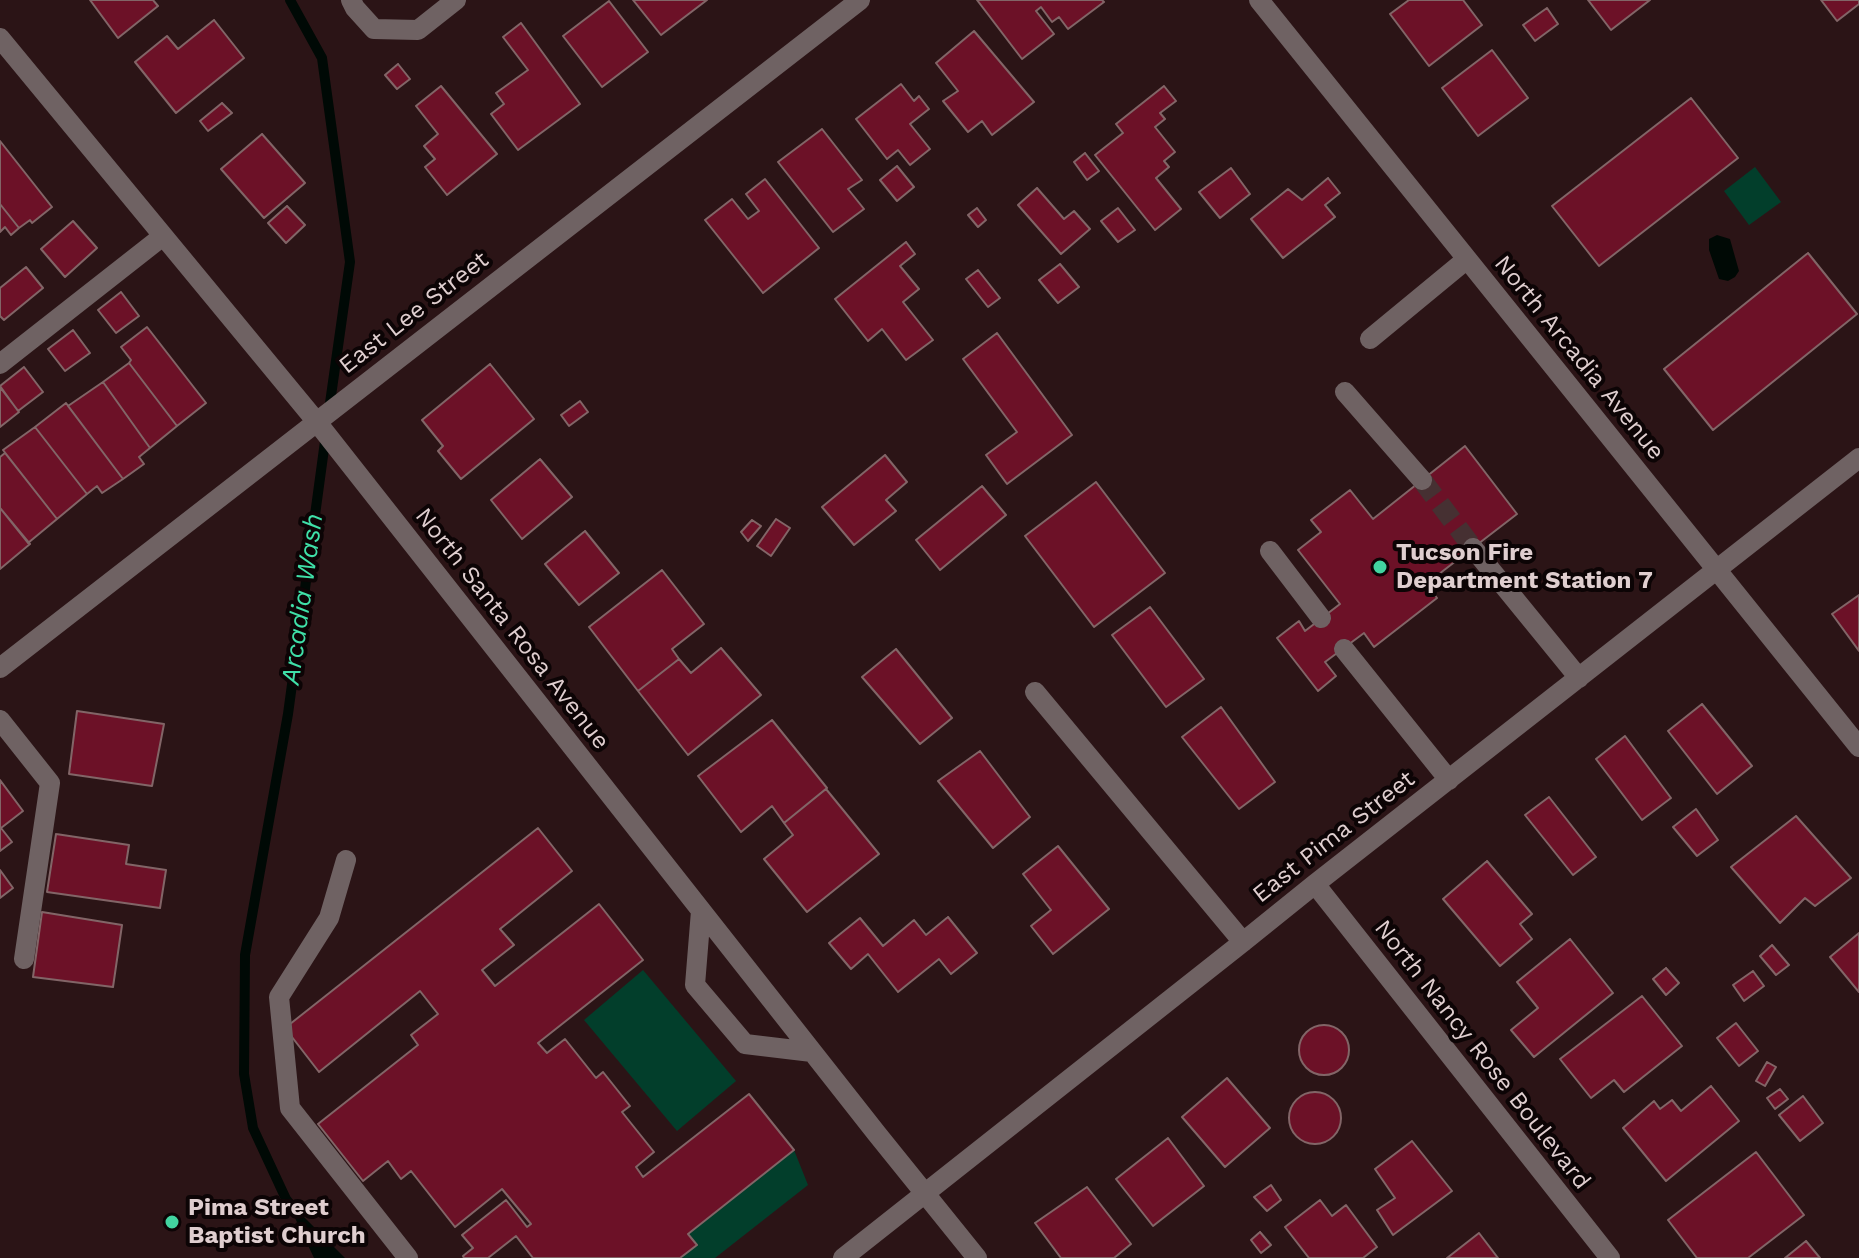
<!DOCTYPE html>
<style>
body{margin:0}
canvas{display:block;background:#2b1416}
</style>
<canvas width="1859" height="1258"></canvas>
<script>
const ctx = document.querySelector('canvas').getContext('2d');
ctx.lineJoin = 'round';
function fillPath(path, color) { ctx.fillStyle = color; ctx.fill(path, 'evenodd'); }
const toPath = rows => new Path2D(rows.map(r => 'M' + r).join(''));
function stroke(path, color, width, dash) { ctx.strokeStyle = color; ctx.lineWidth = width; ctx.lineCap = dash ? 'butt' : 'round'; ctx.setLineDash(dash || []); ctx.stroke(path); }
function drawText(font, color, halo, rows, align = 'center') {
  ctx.font = font + ' "Work Sans",sans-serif'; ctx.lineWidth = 8; ctx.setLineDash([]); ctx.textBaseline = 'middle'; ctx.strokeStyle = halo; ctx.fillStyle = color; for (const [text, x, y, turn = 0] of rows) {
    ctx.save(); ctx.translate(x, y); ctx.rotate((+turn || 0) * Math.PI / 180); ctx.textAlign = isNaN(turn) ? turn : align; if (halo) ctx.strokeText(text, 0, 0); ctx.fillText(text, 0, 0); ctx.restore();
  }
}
const green = toPath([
 [1755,167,1781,202,1749,225,1724,191],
 [643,970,736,1081,677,1131,584,1020],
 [794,1150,808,1185,715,1258,680,1258,697,1245,688,1234]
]);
const water = toPath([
 [1717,235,1730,239,1739,271,1735,277,1728,281,1719,279,1709,250,1709,239],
 [286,1199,345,1258,314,1258]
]);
const stream = toPath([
 [290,0,322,58,350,262,329,410],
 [294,1209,286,1199,253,1128,244,1074,245,955,288,714,326,434]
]);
const building = toPath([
 [90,0,153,0,158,6,118,38,90,0],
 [633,0,707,0,661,35,633,0],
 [977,0,1102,0,1104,2,1068,29,1059,17,1052,22,1041,7,1036,11,1054,34,1022,59,977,0],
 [1409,0,1463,0,1482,25,1429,66,1390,14,1409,0],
 [1588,0,1650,0,1611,30,1588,0],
 [1821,0,1859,0,1859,4,1837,21,1821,0],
 [609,1,648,52,602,87,563,36,609,1],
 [1547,8,1558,24,1535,41,1523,25,1547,8],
 [214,20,244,58,176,113,135,62,167,36,178,49,214,20],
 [521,23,580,104,518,150,491,114,504,104,496,93,528,70,503,37,521,23],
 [974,31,1034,102,992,135,982,121,968,132,943,101,958,91,936,63,974,31],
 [1492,50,1528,98,1478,136,1442,88,1492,50],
 [398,64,410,79,397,89,385,75,398,64],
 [901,84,914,101,919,96,929,109,910,124,930,149,910,165,898,150,887,159,856,119,901,84],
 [441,86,497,154,447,195,425,167,435,159,424,146,438,134,416,106,441,86],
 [1164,86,1176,101,1160,113,1165,119,1155,127,1175,152,1164,161,1169,167,1156,178,1181,209,1155,230,1095,155,1123,133,1116,124,1164,86],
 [1691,98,1738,158,1599,266,1552,206,1691,98],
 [222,103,232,113,208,131,200,121,222,103],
 [822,129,862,180,848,189,864,209,833,232,778,162,822,129],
 [262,134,305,183,264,218,221,169,262,134],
 [0,141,52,207,32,223,30,220,19,228,0,204,0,141],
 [1085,153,1099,171,1087,180,1074,162,1085,153],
 [897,166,914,187,897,201,880,180,897,166],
 [1231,168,1250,194,1220,218,1199,192,1231,168],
 [1328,178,1340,193,1325,205,1335,217,1283,258,1251,219,1288,189,1302,200,1328,178],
 [765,179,819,248,763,293,705,220,732,199,748,219,759,211,746,194,765,179],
 [1037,188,1064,219,1074,211,1090,229,1061,254,1018,205,1037,188],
 [0,204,19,228,11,235,5,227,0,232,0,204],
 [287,206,305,225,286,243,268,223,287,206],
 [977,208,986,220,978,227,968,215,977,208],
 [1118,208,1135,230,1118,242,1101,221,1118,208],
 [73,221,97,248,65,277,41,249,73,221],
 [906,242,915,254,900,266,919,289,903,302,933,340,906,360,882,329,868,341,835,299,906,242],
 [1808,253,1857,314,1713,430,1664,369,1808,253],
 [1060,264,1079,287,1058,303,1039,280,1060,264],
 [26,267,43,288,4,320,0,316,0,288,26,267],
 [978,270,1000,298,988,307,966,279,978,270],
 [121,292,139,316,116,333,98,310,121,292],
 [147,327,206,403,177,426,129,363,131,360,121,347,147,327],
 [73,330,90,353,65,371,48,349,73,330],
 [997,333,1072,435,1007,484,986,455,1017,432,963,359,997,333],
 [129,363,177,426,150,448,103,382,129,363],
 [490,364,534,419,461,479,438,451,443,446,422,420,490,364],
 [24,367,43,392,18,411,0,386,24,367],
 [103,382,150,448,139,457,144,464,123,479,68,406,103,382],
 [0,387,19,412,0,427,0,387],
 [580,401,588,412,569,426,561,415,580,401],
 [66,403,123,479,102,493,97,486,87,494,35,427,66,403],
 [35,427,87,494,57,519,3,450,35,427],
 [1465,446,1517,514,1426,584,1437,598,1374,647,1364,633,1325,662,1336,676,1318,691,1277,638,1299,621,1305,631,1340,604,1298,550,1321,532,1311,520,1350,490,1373,519,1465,446],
 [5,453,57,519,28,543,0,508,0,457,5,453],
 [885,455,907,482,886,500,896,511,854,545,822,507,885,455],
 [540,459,572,497,522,539,491,500,540,459],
 [1096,482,1165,573,1094,627,1025,536,1096,482],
 [982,486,1006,515,940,570,916,540,982,486],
 [0,508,30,544,0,569,0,508],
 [776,519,790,528,771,556,757,546,776,519],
 [752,520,761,526,748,541,741,532,752,520],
 [585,531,619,573,579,605,545,564,585,531],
 [662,570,704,624,672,649,679,659,638,691,589,627,662,570],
 [1859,595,1859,651,1832,614,1859,595],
 [1150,607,1204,679,1166,707,1112,635,1150,607],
 [721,648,761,695,688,755,638,691,679,659,691,673,721,648],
 [896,649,952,718,920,744,862,677,896,649],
 [1702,704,1752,766,1717,794,1668,731,1702,704],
 [1221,707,1275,782,1239,809,1182,737,1221,707],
 [77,711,164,724,152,786,69,774,77,711],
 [772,720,827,788,784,823,772,806,741,832,698,776,772,720],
 [1625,736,1671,798,1642,820,1596,759,1625,736],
 [980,751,1030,817,993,848,938,781,980,751],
 [0,780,23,811,1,828,12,842,0,851,0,780],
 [826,789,879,854,807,912,764,859,793,835,784,823,826,789],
 [1549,797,1596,857,1573,875,1525,815,1549,797],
 [1696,809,1718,840,1697,856,1673,827,1696,809],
 [1796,816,1851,878,1815,906,1805,898,1780,923,1731,867,1796,816],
 [538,828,572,871,500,929,514,945,482,970,495,986,599,904,643,960,538,1043,547,1053,565,1039,596,1078,603,1072,630,1106,622,1112,654,1152,636,1167,643,1177,749,1094,794,1150,688,1234,697,1245,680,1258,533,1258,516,1236,488,1258,464,1258,463,1256,473,1248,462,1235,506,1200,527,1227,531,1224,502,1189,455,1227,411,1171,401,1179,388,1161,363,1181,318,1124,418,1045,411,1035,438,1014,420,991,319,1072,285,1028,538,828],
 [56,834,129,845,126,864,166,870,160,908,47,892,56,834],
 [1058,846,1109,909,1053,954,1031,926,1051,910,1023,874,1058,846],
 [1487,861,1532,914,1520,924,1532,939,1500,966,1443,899,1487,861],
 [0,870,13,888,0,898,0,870],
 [42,912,122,925,113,987,33,977,42,912],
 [948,917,977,953,951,974,939,959,898,992,868,954,851,969,829,943,860,918,883,946,914,920,926,935,948,917],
 [1859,933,1859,992,1830,957,1859,933],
 [1570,939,1613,993,1534,1057,1511,1030,1538,1008,1517,982,1570,939],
 [1772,945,1789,965,1776,975,1760,956,1772,945],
 [1666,968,1679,983,1666,995,1653,979,1666,968],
 [1753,971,1764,986,1744,1001,1733,985,1753,971],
 [1642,996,1682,1046,1624,1092,1614,1080,1591,1098,1560,1059,1642,996],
 [1736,1023,1758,1051,1739,1066,1717,1038,1736,1023],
 '1299 1050a25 25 0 1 1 50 0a25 25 0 1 1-50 0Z',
 [1767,1062,1776,1067,1765,1086,1756,1081,1767,1062],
 [1227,1078,1270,1128,1225,1167,1182,1117,1227,1078],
 [1711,1086,1739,1121,1666,1181,1623,1128,1654,1101,1660,1109,1672,1100,1681,1111,1711,1086],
 [1780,1089,1788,1099,1775,1109,1767,1098,1780,1089],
 '1289 1118a26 26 0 1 1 52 0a26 26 0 1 1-52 0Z',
 [1803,1096,1823,1123,1800,1141,1779,1115,1803,1096],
 [1168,1138,1204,1186,1153,1226,1116,1179,1168,1138],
 [1412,1141,1452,1191,1393,1235,1377,1210,1395,1198,1375,1169,1412,1141],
 [1756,1152,1804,1215,1748,1258,1697,1258,1668,1220,1756,1152],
 [1271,1185,1281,1200,1267,1211,1254,1197,1271,1185],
 [1087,1187,1131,1244,1114,1258,1061,1258,1035,1223,1087,1187],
 [1320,1200,1332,1216,1346,1205,1377,1247,1363,1258,1309,1258,1285,1227,1320,1200],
 [1260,1232,1271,1245,1261,1253,1251,1240,1260,1232],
 [1479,1233,1498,1258,1447,1258,1479,1233],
 [1806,1241,1820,1258,1785,1258,1806,1241]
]);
const minorTunnel = toPath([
 [1422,480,1473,548]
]);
const minor = toPath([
 [351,0,355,8,374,29,418,30,456,0],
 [1259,0,1859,747],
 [0,38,316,421,877,1134,977,1258],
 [1370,339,1467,259],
 [0,364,163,236],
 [1345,392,1422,480],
 [1473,548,1579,678],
 [1270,551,1321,618],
 [1344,649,1449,780],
 [0,668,860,0],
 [1035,692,1243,942],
 [0,720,50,783,24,959],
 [346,860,329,918,279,997,290,1108,408,1258],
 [1315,884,1610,1258],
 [701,911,695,985,745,1044,812,1052],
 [843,1258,1243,942,1315,884,1859,458]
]);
const markers = [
 [1380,567,8,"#42d4a0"],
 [172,1222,8,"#42d4a0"]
];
const streetNames = [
 ["East Lee Street",414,313,-38],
 ["North Arcadia Avenue",1579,358,51],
 ["North Santa Rosa Avenue",512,629,52],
 ["East Pima Street",1334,837,-38],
 ["North Nancy Rose Boulevard",1482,1055,52]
];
const poiNames = [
 ["Tucson Fire",1396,553],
 ["Department Station 7",1396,581],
 ["Pima Street",188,1208],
 ["Baptist Church",188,1236]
];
const waterNames = [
 ["Arcadia Wash",303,599,-82]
];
fillPath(green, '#023e2b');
fillPath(water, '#000905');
stroke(stream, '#000905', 10);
fillPath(building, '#6c1127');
stroke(building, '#826567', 2);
stroke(minorTunnel, '#463032', 20, [20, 10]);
stroke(minor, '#6f6263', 20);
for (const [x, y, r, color] of markers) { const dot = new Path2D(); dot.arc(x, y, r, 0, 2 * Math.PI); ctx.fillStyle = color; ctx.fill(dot); stroke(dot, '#0c0405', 3); }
drawText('24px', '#dfcecf', '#0c0405', streetNames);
drawText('bold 24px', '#dfcecf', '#0c0405', poiNames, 'left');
drawText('italic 26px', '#3fe0a8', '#0c0405', waterNames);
</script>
